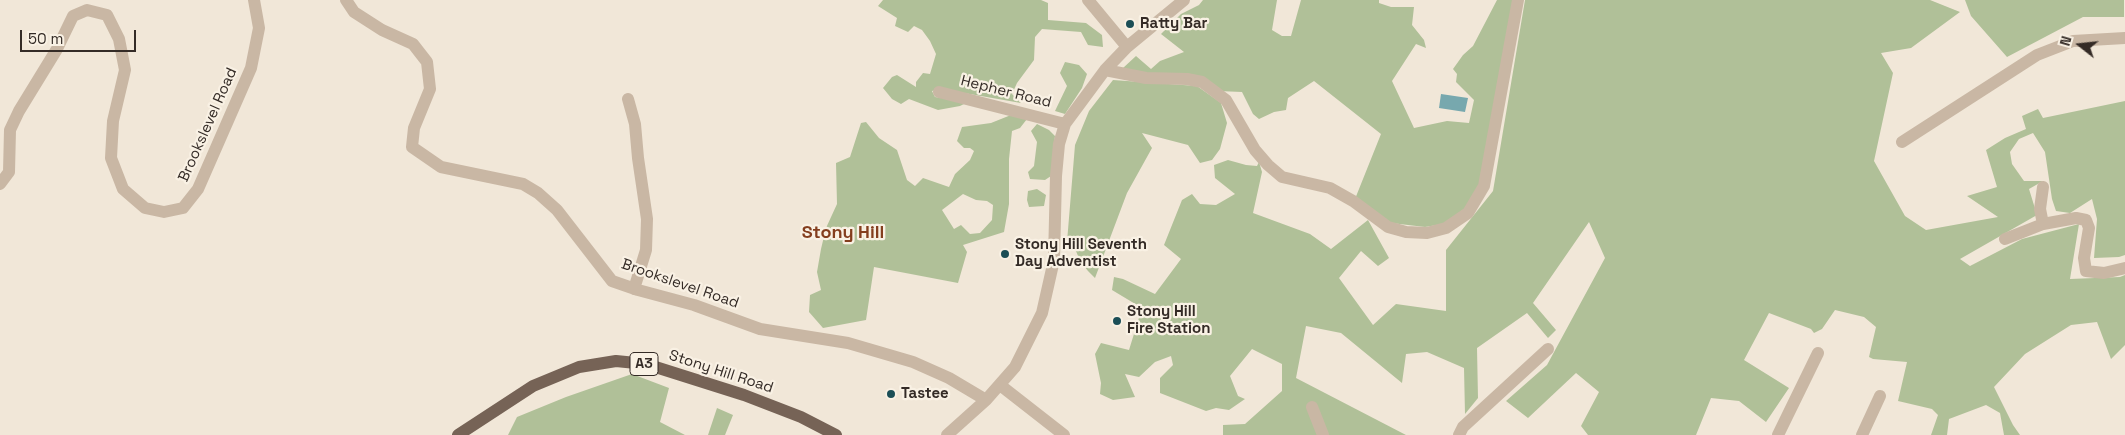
<!DOCTYPE html>
<style>
body{margin:0}
#map{position:relative;width:2125px;height:435px;overflow:hidden;background:#f1e7d8;font-family:"Space Grotesk",sans-serif}
canvas{display:block}
.north{position:absolute;left:2055px;top:20px;width:50px;height:50px;-webkit-text-stroke:4px #f9f1e4;paint-order:stroke;rotate:286deg;font-size:14px;font-weight:700;line-height:20px;text-align:center;color:#342b26}
.north::after{content:'';display:block;margin:auto;width:18px;height:22px;background:#342b26;clip-path:polygon(50% 0,100% 100%,50% 72%,0 100%)}
.scale{position:absolute;left:20px;top:30px;width:116px;height:22px;box-sizing:border-box;border:2px solid #342b26;border-top:0;padding-left:6px;font-size:15px;line-height:18px;white-space:nowrap;color:#342b26;-webkit-text-stroke:4px #f9f1e4;paint-order:stroke}
</style>
<div id="map">
<canvas width="2125" height="435"></canvas>
<div class="north">N</div>
<div class="scale">50 m</div>
</div>
<script>
const ctx = document.querySelector('canvas').getContext('2d');
ctx.lineJoin = 'round';
function fillPath(path, color) { ctx.fillStyle = color; ctx.fill(path, 'evenodd'); }
const toPath = rows => new Path2D(rows.map(r => 'M' + r).join(''));
function stroke(path, color, width, dash) { ctx.strokeStyle = color; ctx.lineWidth = width; ctx.lineCap = dash ? 'butt' : 'round'; ctx.setLineDash(dash || []); ctx.stroke(path); }
function drawText(font, color, halo, rows, align = 'center') {
  ctx.font = font + ' "Space Grotesk",sans-serif'; ctx.lineWidth = 4.5; ctx.setLineDash([]); ctx.textBaseline = 'middle'; ctx.strokeStyle = halo; ctx.fillStyle = color; for (const [text, x, y, turn = 0] of rows) {
    ctx.save(); ctx.translate(x, y); ctx.rotate((+turn || 0) * Math.PI / 180); ctx.textAlign = isNaN(turn) ? turn : align; if (halo) ctx.strokeText(text, 0, 0); ctx.fillText(text, 0, 0); ctx.restore();
  }
}
const green = toPath([
 [883,0,1041,0,1048,3,1048,20,1086,23,1102,35,1103,47,1088,45,1081,32,1042,29,1035,37,1034,60,1017,83,1012,94,1021,103,941,89,932,91,935,97,968,102,960,106,938,110,909,99,901,104,892,99,883,88,892,77,897,75,916,87,916,82,923,73,930,74,936,54,930,41,922,30,914,26,908,32,895,26,897,18,878,6],
 [1203,0,1277,0,1272,30,1282,36,1291,36,1301,0,1379,0,1379,3,1391,7,1414,7,1412,25,1424,40,1426,48,1416,44,1392,81,1414,128,1447,121,1469,123,1474,100,1456,82,1457,74,1453,69,1463,55,1473,46,1497,0,1515,0,1482,183,1464,209,1444,224,1425,227,1391,223,1355,199,1381,134,1314,81,1288,98,1286,110,1274,112,1259,119,1253,114,1242,92,1218,91,1123,68,1136,56,1151,69,1160,61,1184,52,1161,34,1181,14,1199,5],
 [1525,0,1930,0,1960,12,1911,48,1881,53,1893,73,1874,161,1905,216,1926,230,1998,217,1967,196,1997,187,1986,150,2005,138,2026,129,2022,116,2038,109,2043,118,2125,101,2125,255,2119,257,2094,258,2097,219,2092,199,2070,213,2056,211,2052,199,2045,152,2033,133,2019,139,2010,152,2012,164,2024,181,2043,181,2029,189,2037,215,1960,259,1970,266,2022,239,2079,224,2070,279,2120,277,2125,275,2125,345,2111,359,2097,322,2071,325,2025,354,1994,387,2013,425,2020,435,2004,435,2000,413,1986,405,1949,419,1947,435,1931,435,1938,415,1932,409,1898,401,1907,362,1873,359,1869,357,1876,327,1864,317,1835,310,1822,329,1814,333,1811,329,1769,313,1744,360,1789,388,1766,422,1739,401,1711,398,1696,435,1588,435,1581,426,1599,392,1576,373,1528,418,1506,401,1547,365,1605,258,1589,222,1533,303,1556,330,1548,338,1527,313,1477,348,1478,398,1465,414,1464,368,1427,352,1406,354,1402,383,1341,333,1306,326,1296,378,1406,435,1223,435,1223,425,1245,424,1282,391,1282,364,1252,349,1230,376,1238,396,1245,399,1229,410,1216,408,1206,411,1160,393,1160,378,1173,365,1171,356,1155,362,1139,377,1125,374,1135,397,1113,400,1100,394,1101,383,1095,354,1101,343,1129,350,1142,308,1112,290,1114,277,1123,279,1155,294,1181,259,1164,245,1182,200,1192,194,1200,204,1216,205,1235,194,1215,178,1214,165,1228,160,1246,165,1257,166,1259,162,1262,172,1253,213,1310,234,1331,249,1368,220,1389,258,1378,266,1361,251,1339,278,1373,325,1396,304,1446,311,1446,250,1493,191],
 [1965,0,2124,0,2124,17,2083,17,2007,57,1971,16],
 [1065,62,1079,65,1087,74,1082,88,1065,114,1055,111,1067,86,1060,73],
 [1113,80,1197,86,1221,103,1227,123,1220,149,1212,160,1200,163,1188,145,1142,133,1152,148,1127,193,1095,278,1088,271,1080,261,1076,251,1067,242,1075,145,1089,111],
 [1021,111,1027,119,1020,128,1012,131,1009,159,1009,204,1004,232,963,245,967,252,958,283,874,267,866,320,823,328,809,312,810,295,821,290,817,272,821,249,826,228,837,204,836,163,850,157,861,123,866,122,879,138,897,150,907,180,915,186,923,178,949,187,955,174,970,160,974,151,970,148,964,148,957,141,962,127,991,123],
 [963,194,976,200,987,201,993,205,992,220,980,233,970,234,961,225,954,229,942,210],
 [1037,124,1049,130,1055,136,1051,176,1045,180,1030,179,1028,172,1034,166,1037,142,1031,131],
 [1037,189,1046,195,1044,206,1029,207,1027,200,1028,191],
 [632,374,669,388,660,422,685,435,508,435,517,417,566,397],
 [717,408,733,415,725,435,708,435]
]);
const water = toPath([
 [1441,94,1468,98,1465,112,1439,108]
]);
const minor = toPath([
 [346,0,354,12,382,30,413,44,427,62,430,89,414,128,412,147,441,167,523,184,538,193,557,210,612,281,638,290,694,305,760,329,848,343,913,362,949,378,986,400],
 [1088,0,1127,47],
 [1105,70,1146,78,1187,79,1202,82,1226,100,1255,150,1268,165,1282,177,1330,188,1353,201,1388,227,1406,232,1427,233,1446,228,1468,213,1484,186,1518,0],
 [939,92,1065,124],
 [628,99,635,124,638,158,647,219,646,250,634,289],
 [1902,142,2037,55,2073,41,2125,38],
 [0,184,9,172,10,130,19,111,57,49,73,16,87,10,107,15,119,39,125,70,113,121,111,158,123,189,145,208,164,212,183,208,198,189,251,68,259,28,254,0],
 [2043,224,2040,209,2043,187],
 [2005,239,2043,224,2076,218,2086,220,2089,228,2084,258,2086,271,2104,273,2125,268],
 [1000,385,1064,435],
 [1312,407,1323,435],
 [947,435,986,400,1015,367,1042,313,1054,260,1056,176,1059,144,1065,124,1105,70,1127,47,1184,0],
 [1459,435,1463,427,1548,349],
 [1778,435,1818,353],
 [1862,435,1880,396]
]);
const major = toPath([
 [458,435,533,386,579,367,616,361,646,364,744,395,801,417,836,435]
]);
const markers = [
 [1130,24,5,"#1b4e56"],
 [1005,254,5,"#1b4e56"],
 [1117,321,5,"#1b4e56"],
 [891,394,5,"#1b4e56"]
];
const shields = [
 [644,364,28]
];
const shieldNames = [
 ["A3",644,364]
];
const poiNames = [
 ["Ratty Bar",1140,24],
 ["Stony Hill Seventh",1015,245],
 ["Day Adventist",1015,262],
 ["Stony Hill",1127,312],
 ["Fire Station",1127,329],
 ["Tastee",901,394]
];
const streetNames = [
 ["Hepher Road",1006,92,14],
 ["Brookslevel Road",208,125,-66],
 ["Brookslevel Road",680,284,19],
 ["Stony Hill Road",721,372,18]
];
const quarterNames = [
 ["Stony Hill",843,233]
];
fillPath(green, '#b0c098');
fillPath(water, '#77a8ae');
stroke(minor, '#c9b7a4', 12);
stroke(major, '#766356', 12);
for (const [x, y, r, color] of markers) { const dot = new Path2D(); dot.arc(x, y, r, 0, 2 * Math.PI); ctx.fillStyle = color; ctx.fill(dot); stroke(dot, '#f9f1e4', 2); }
for (const [x, y, w] of shields) { const box = new Path2D(); box.roundRect(x - w / 2, y - 11.5, w, 23, 4); ctx.fillStyle = '#f9f1e4'; ctx.fill(box); stroke(box, '#342b26', 1); }
drawText('bold 14px', '#342b26', null, shieldNames);
drawText('bold 15px', '#342b26', '#f9f1e4', poiNames, 'left');
drawText('15px', '#342b26', '#f9f1e4', streetNames);
drawText('bold 18px', '#843e1e', '#f9f1e4', quarterNames);
</script>
